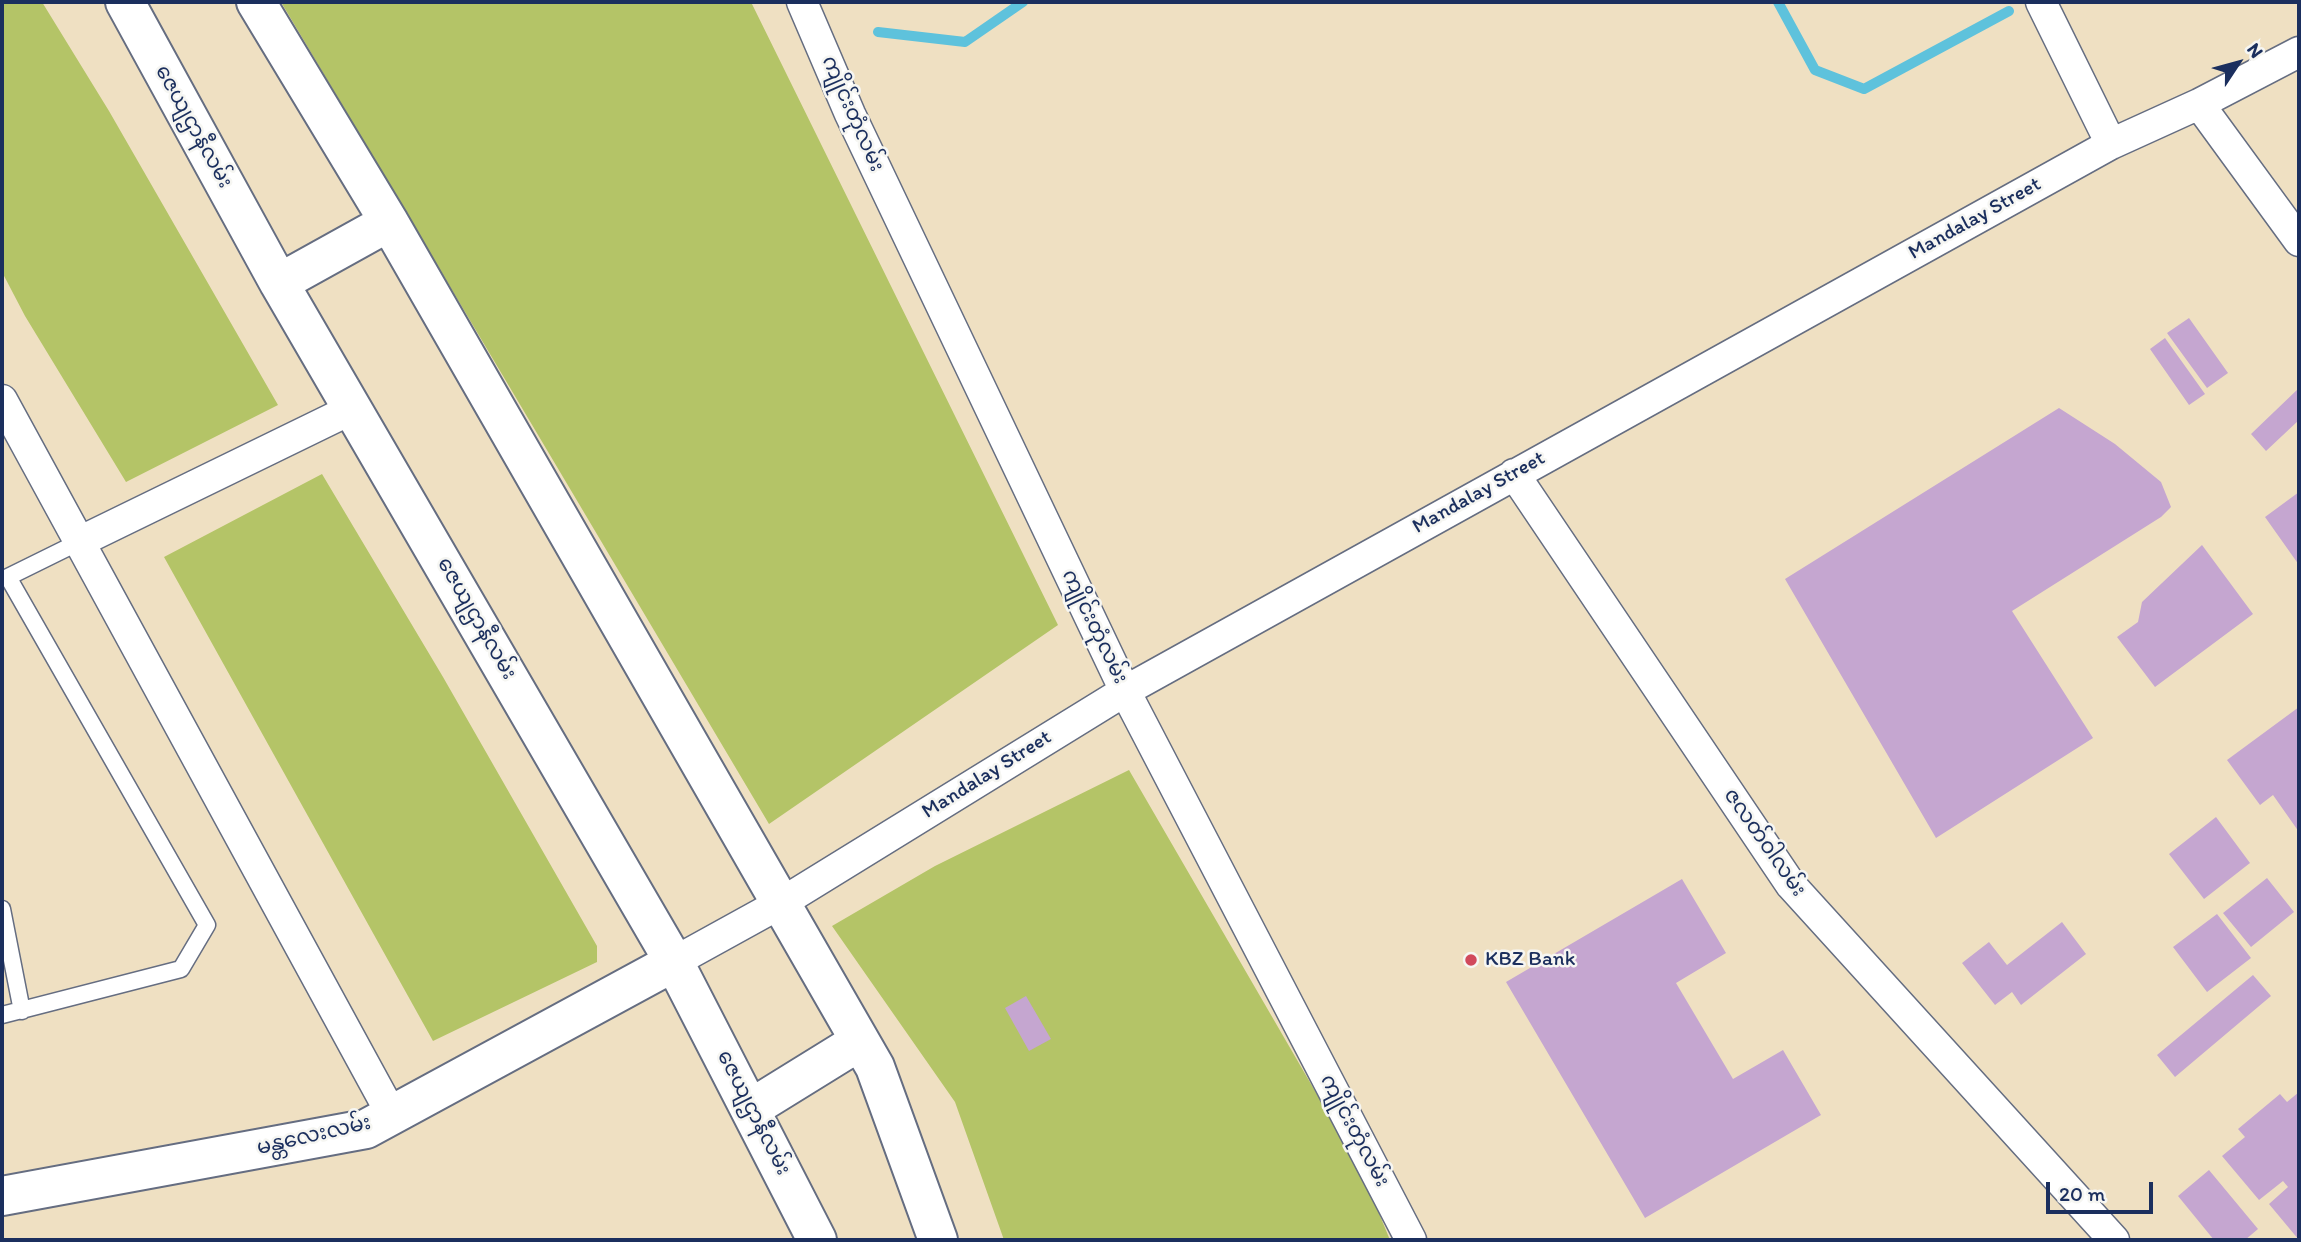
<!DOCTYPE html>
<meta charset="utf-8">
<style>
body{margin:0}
#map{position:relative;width:2301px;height:1242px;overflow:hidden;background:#efe0c2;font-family:Itim,sans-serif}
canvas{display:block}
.frame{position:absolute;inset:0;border:4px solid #1b2f5e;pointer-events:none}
.north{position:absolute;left:2203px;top:28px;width:70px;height:70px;-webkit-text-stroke:5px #f6f6f2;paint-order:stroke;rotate:54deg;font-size:19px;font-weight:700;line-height:28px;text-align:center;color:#1b2f5e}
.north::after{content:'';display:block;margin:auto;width:24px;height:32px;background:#1b2f5e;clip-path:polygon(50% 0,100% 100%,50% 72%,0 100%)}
.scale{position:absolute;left:2046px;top:1182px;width:107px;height:32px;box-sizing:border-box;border:4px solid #1b2f5e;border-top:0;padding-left:9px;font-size:21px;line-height:24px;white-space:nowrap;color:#1b2f5e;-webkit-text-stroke:5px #f6f6f2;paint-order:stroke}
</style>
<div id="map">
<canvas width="2301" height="1242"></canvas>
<div class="frame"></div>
<div class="north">N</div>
<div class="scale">20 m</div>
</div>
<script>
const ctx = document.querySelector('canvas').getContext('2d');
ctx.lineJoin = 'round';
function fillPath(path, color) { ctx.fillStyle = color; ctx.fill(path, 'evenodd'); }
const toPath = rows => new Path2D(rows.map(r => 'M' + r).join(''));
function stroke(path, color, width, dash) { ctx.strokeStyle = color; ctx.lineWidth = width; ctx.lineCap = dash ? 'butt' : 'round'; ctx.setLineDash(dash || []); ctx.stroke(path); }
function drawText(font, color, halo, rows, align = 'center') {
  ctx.font = font + ' Itim,"Noto Sans Myanmar",sans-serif'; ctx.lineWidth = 5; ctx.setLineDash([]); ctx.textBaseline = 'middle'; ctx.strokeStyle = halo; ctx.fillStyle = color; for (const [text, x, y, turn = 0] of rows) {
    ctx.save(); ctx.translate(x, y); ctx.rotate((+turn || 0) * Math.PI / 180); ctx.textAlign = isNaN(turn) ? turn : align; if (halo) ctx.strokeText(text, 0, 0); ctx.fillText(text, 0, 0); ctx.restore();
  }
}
const green = toPath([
 [2,2,42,2,109,111,278,405,126,482,25,316,2,272],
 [281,2,751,2,1058,625,769,824],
 [322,474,443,677,597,946,597,962,433,1041,164,557],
 [1129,770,1362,1172,1390,1240,1004,1240,955,1102,832,926,935,866]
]);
const stream = toPath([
 [1778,2,1815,70,1864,89,2009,11],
 [878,32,965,42,1023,2]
]);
const building = toPath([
 [2189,318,2228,373,2207,388,2167,333],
 [2165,338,2205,394,2189,405,2150,349],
 [2299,388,2299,420,2266,451,2251,434],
 [2059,408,2115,444,2161,482,2171,507,2161,517,2012,611,2093,738,1936,838,1785,579],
 [2299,492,2299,565,2265,517],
 [2202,545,2253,614,2155,687,2117,637,2138,622,2142,602],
 [2299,707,2299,832,2273,795,2260,805,2227,760],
 [2216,817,2250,863,2204,899,2169,854],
 [2267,878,2294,912,2251,947,2223,913],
 [1682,879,1726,953,1676,983,1733,1079,1783,1050,1821,1115,1645,1218,1506,982],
 [2217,914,2251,958,2207,992,2173,947],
 [2062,922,2086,954,2021,1005,2012,992,1995,1005,1962,963,1989,942,2007,965],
 [2253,975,2271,996,2175,1077,2157,1055],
 [1026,996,1051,1039,1029,1051,1005,1008],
 [2299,1092,2299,1240,2269,1204,2288,1187,2283,1181,2259,1200,2222,1156,2245,1137,2238,1129,2280,1094,2287,1102],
 [2209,1170,2258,1229,2245,1240,2214,1240,2178,1196]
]);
const lane = toPath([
 [2,909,22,1011],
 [2,1015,181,969,207,925,8,577,79,542]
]);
const street = toPath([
 [802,2,850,114,1125,691,1411,1240],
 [2041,2,2111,144],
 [2199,104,2299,241],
 [2,400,392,1115],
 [1514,474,1791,885,2114,1240],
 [79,542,354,408],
 [674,962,781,903,1125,691,2111,144,2199,104,2299,52]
]);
const secondary = toPath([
 [125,2,279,283,674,962,817,1240],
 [256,2,389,222,875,1067,938,1240],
 [279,283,389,222],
 [750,1109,860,1041],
 [2,1196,366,1129,674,962]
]);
const markers = [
 [1471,960,7,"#d1495b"]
];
const streetNames = [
 ["ကျိုင်းတုံလမ်း",852,114,66],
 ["ဇေယျဌာနီလမ်း",193,127,61],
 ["Mandalay Street",1975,219,-29],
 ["Mandalay Street",1479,493,-29],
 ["ဇေယျဌာနီလမ်း",476,619,60],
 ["ကျိုင်းတုံလမ်း",1094,627,64],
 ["Mandalay Street",987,775,-32],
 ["ဇလတ်ဝါလမ်း",1764,843,55],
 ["ဇေယျဌာနီလမ်း",753,1113,63],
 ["ကျိုင်းတုံလမ်း",1354,1131,62],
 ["မန္တလေးလမ်း",314,1136,-13]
];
const poiNames = [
 ["KBZ Bank",1485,960]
];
fillPath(green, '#b4c467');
stroke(stream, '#5ec2dc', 10);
fillPath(building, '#c5a6d0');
stroke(lane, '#656d81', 19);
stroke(street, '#656d81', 33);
stroke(secondary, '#656d81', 42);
stroke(lane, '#fff', 16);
stroke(street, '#fff', 30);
stroke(secondary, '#fff', 38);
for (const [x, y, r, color] of markers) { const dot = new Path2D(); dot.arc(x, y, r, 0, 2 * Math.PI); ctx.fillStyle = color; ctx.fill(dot); stroke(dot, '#f6f6f2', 2.5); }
drawText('21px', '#1b2f5e', '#f6f6f2', streetNames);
drawText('21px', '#1b2f5e', '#f6f6f2', poiNames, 'left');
</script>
